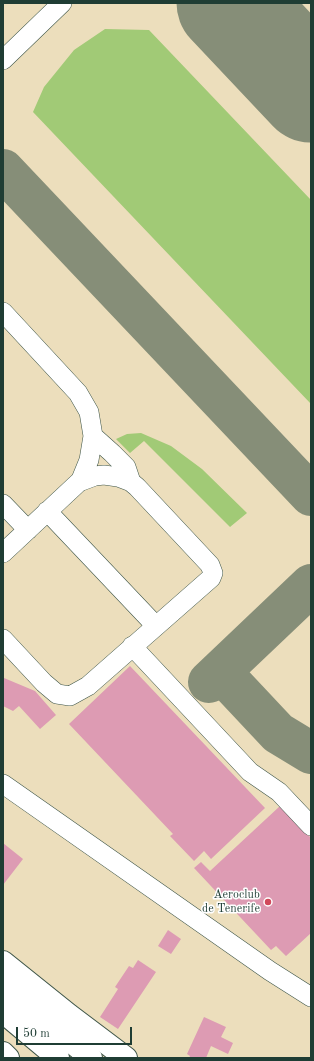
<!DOCTYPE html>
<style>
body{margin:0}
#map{position:relative;width:314px;height:1061px;overflow:hidden;background:#ecdebc;font-family:"Old Standard TT",serif}
canvas{display:block}
.frame{position:absolute;inset:0;border:4px solid #1f3d34;pointer-events:none}
.scale{position:absolute;left:16px;top:1027px;width:116px;height:18px;box-sizing:border-box;border:2px solid #1f3d34;border-top:0;padding-left:5px;font-size:12px;line-height:14px;white-space:nowrap;color:#1f3d34;-webkit-text-stroke:3px #fff;paint-order:stroke}
</style>
<div id="map">
<canvas width="314" height="1061"></canvas>
<div class="frame"></div>
<div class="scale">50 m</div>
</div>
<script>
const ctx = document.querySelector('canvas').getContext('2d');
ctx.lineJoin = 'round';
function fillPath(path, color) { ctx.fillStyle = color; ctx.fill(path, 'evenodd'); }
const toPath = rows => new Path2D(rows.map(r => 'M' + r).join(''));
function stroke(path, color, width, dash) { ctx.strokeStyle = color; ctx.lineWidth = width; ctx.lineCap = dash ? 'butt' : 'round'; ctx.setLineDash(dash || []); ctx.stroke(path); }
function drawText(font, color, halo, rows, align = 'center') {
  ctx.font = font + ' "Old Standard TT",serif'; ctx.lineWidth = 3; ctx.setLineDash([]); ctx.textBaseline = 'middle'; ctx.strokeStyle = halo; ctx.fillStyle = color; for (const [text, x, y, turn = 0] of rows) {
    ctx.save(); ctx.translate(x, y); ctx.rotate((+turn || 0) * Math.PI / 180); ctx.textAlign = isNaN(turn) ? turn : align; if (halo) ctx.strokeText(text, 0, 0); ctx.fillText(text, 0, 0); ctx.restore();
  }
}
const green = toPath([
 [105,29,149,30,311,200,311,404,33,112,44,87,74,50],
 [141,433,171,446,202,469,247,513,230,527,144,441,130,453,116,439,127,434]
]);
const taxiway = toPath([
 [3,170,311,495],
 [233,659,229,666,228,679,232,684,278,733,311,753],
 [209,682,311,585]
]);
const runway = toPath([
 [229,3,311,90]
]);
const building = toPath([
 [130,666,265,808,211,859,204,851,194,861,170,836,173,834,69,724],
 [4,678,35,691,56,715,40,729,19,706,13,711,3,706,3,681],
 [280,806,311,838,311,933,286,956,276,946,271,950,194,868,201,862,210,871],
 [3,843,23,859,3,885],
 [168,930,181,939,171,954,158,946],
 [138,960,156,972,118,1029,100,1017,118,989,115,987,129,966,133,968],
 [204,1017,226,1027,221,1037,233,1043,228,1054,211,1046,206,1058,189,1058,190,1056,187,1054]
]);
const minor = toPath([
 [3,60,62,3],
 [3,312,78,393,89,412,93,436,112,453,126,467,131,482,137,487,210,565,213,573,211,578,88,686,70,696,57,694,44,683,3,639],
 [80,482,89,460,93,436],
 [3,504,28,530],
 [47,511,156,626],
 [3,553,79,482,95,476,104,475,118,477,131,482],
 [132,646,250,772,279,792,311,826],
 [3,784,270,971,311,997]
]);
const major = toPath([
 [3,962,69,1015,126,1058],
 [3,1053,8,1058]
]);
const highway = toPath([
 [3,986,91,1058],
 [3,1012,58,1058]
]);
const markers = [
 [268,902,4,"#d1495b"]
];
const poiNames = [
 ["Aeroclub",260,895],
 ["de Tenerife",260,909]
];
fillPath(green, '#a1ca76');
stroke(taxiway, '#868e78', 42);
stroke(runway, '#868e78', 105);
fillPath(building, '#dd9bb3');
stroke(minor, '#3e5548', 20);
stroke(major, '#3e5548', 24);
stroke(highway, '#3e5548', 24);
stroke(minor, '#fff', 19);
stroke(major, '#fff', 22);
stroke(highway, '#fff', 22);
for (const [x, y, r, color] of markers) { const dot = new Path2D(); dot.arc(x, y, r, 0, 2 * Math.PI); ctx.fillStyle = color; ctx.fill(dot); stroke(dot, '#fff', 1.5); }
drawText('12px', '#1f3d34', '#fff', poiNames, 'right');
</script>
